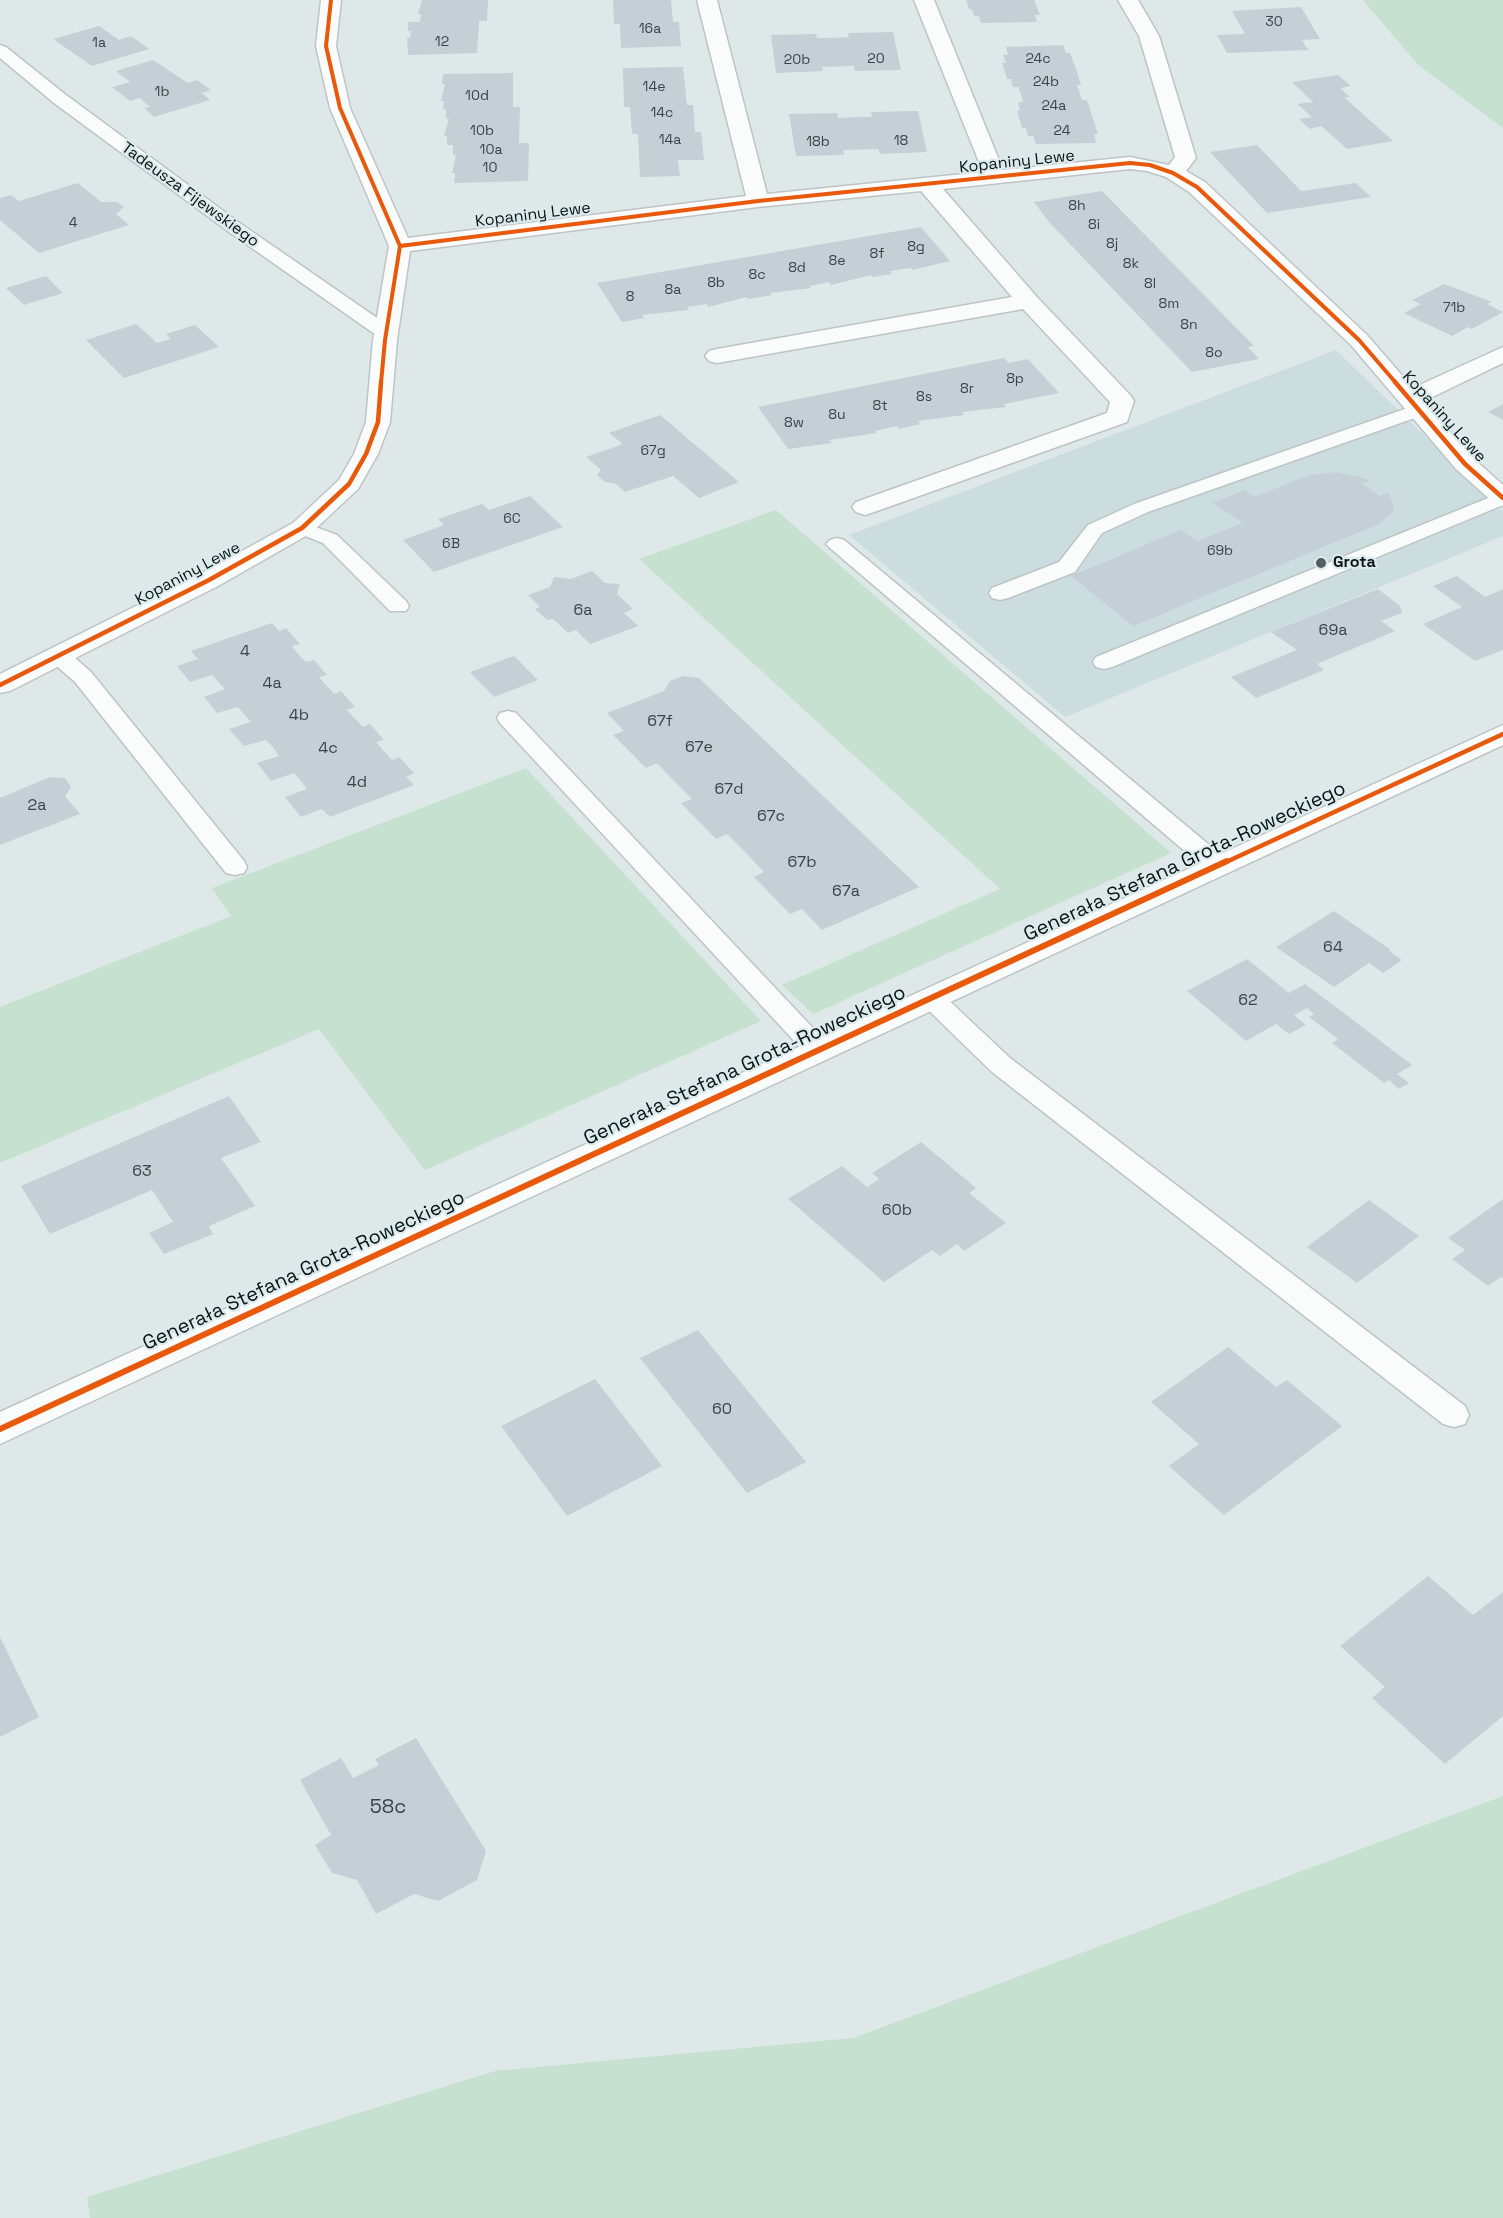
<!DOCTYPE html>
<meta charset="utf-8">
<style>
body{margin:0}
canvas{display:block;background:#dfe8e9}
</style>
<canvas width="1503" height="2218"></canvas>
<script>
const ctx = document.querySelector('canvas').getContext('2d');
ctx.lineJoin = 'round';
function fillPath(path, color) { ctx.fillStyle = color; ctx.fill(path, 'evenodd'); }
const toPath = rows => new Path2D(rows.map(r => 'M' + r).join(''));
function stroke(path, color, width, dash) { ctx.strokeStyle = color; ctx.lineWidth = width; ctx.lineCap = dash ? 'butt' : 'round'; ctx.setLineDash(dash || []); ctx.stroke(path); }
function drawText(font, color, halo, rows, align = 'center') {
  ctx.font = font + ' "Space Grotesk",sans-serif'; ctx.lineWidth = 4.5; ctx.setLineDash([]); ctx.textBaseline = 'middle'; ctx.strokeStyle = halo; ctx.fillStyle = color; for (const [text, x, y, turn = 0] of rows) {
    ctx.save(); ctx.translate(x, y); ctx.rotate((+turn || 0) * Math.PI / 180); ctx.textAlign = isNaN(turn) ? turn : align; if (halo) ctx.strokeText(text, 0, 0); ctx.fillText(text, 0, 0); ctx.restore();
  }
}
const built = toPath([
 [1336,350,1503,511,1503,536,1065,717,849,535]
]);
const green = toPath([
 [1363,0,1503,0,1503,128,1418,65],
 [776,510,1171,853,813,1014,782,985,1000,889,639,559],
 [526,768,761,1021,425,1170,319,1029,0,1163,0,1007,231,916,212,888],
 [1503,1796,1503,2218,90,2218,87,2197,495,2071,853,2038]
]);
const building = toPath([
 [422,0,488,0,487,21,479,21,477,53,408,55,407,38,410,38,411,31,408,31,408,22,420,22,421,14,418,14],
 [613,0,671,0,673,22,679,22,681,46,621,48,620,24,614,24],
 [966,0,1034,0,1040,15,1035,15,1037,22,981,23,979,16,974,16,972,9,969,9],
 [1301,7,1320,39,1302,40,1308,50,1227,53,1217,35,1245,34,1232,11],
 [99,26,119,40,131,36,149,49,92,66,53,39],
 [893,32,901,70,855,71,854,66,822,67,823,71,776,73,771,35,816,34,817,38,833,38,849,37,848,33],
 [1063,45,1066,53,1070,53,1076,69,1081,85,1077,85,1082,100,1087,100,1098,134,1094,134,1096,143,1036,144,1033,136,1028,136,1026,128,1022,128,1017,111,1020,110,1018,102,1023,102,1021,94,1018,87,1013,87,1011,79,1007,79,1002,63,1006,63,1003,55,1008,55,1006,47],
 [153,60,188,83,197,80,211,90,202,93,210,100,154,117,144,108,150,107,140,98,130,101,112,87,130,82,116,71],
 [683,67,687,105,693,105,695,132,701,132,704,160,678,160,680,176,640,177,638,134,632,134,630,107,624,107,623,68],
 [513,73,513,107,520,107,519,143,529,143,528,181,454,183,455,173,452,173,456,155,453,155,453,145,447,145,447,136,444,136,449,118,446,119,446,109,443,109,444,101,441,101,445,84,442,84,443,74],
 [1338,75,1351,86,1340,88,1350,97,1344,97,1393,141,1347,149,1321,126,1310,129,1299,119,1312,117,1297,104,1313,102,1292,82],
 [918,111,927,152,880,154,878,149,843,150,844,155,796,156,789,114,837,113,838,118,855,117,872,117,871,112],
 [1257,145,1301,191,1356,183,1371,197,1267,213,1210,152],
 [78,183,101,202,117,202,124,207,116,214,129,225,39,253,0,220,0,198,11,195,19,201],
 [1102,191,1254,346,1248,347,1259,359,1192,372,1049,222,1034,202],
 [921,227,950,261,913,270,911,268,890,271,892,274,873,277,871,275,831,285,829,282,809,286,811,288,770,293,772,295,748,299,746,297,708,307,707,304,687,307,689,310,642,315,644,318,622,322,597,283],
 [46,276,63,293,24,305,6,288],
 [1444,284,1492,302,1487,304,1503,312,1472,329,1468,327,1452,336,1404,313,1421,304,1412,300],
 [136,324,157,343,171,339,166,334,195,325,219,347,124,378,86,340],
 [1004,358,1009,363,1028,359,1059,393,1004,404,1006,407,962,412,964,415,918,421,920,424,899,429,897,426,875,431,877,433,829,440,832,443,788,449,758,407],
 [1503,404,1503,420,1488,412],
 [660,415,739,482,699,498,673,476,625,492,616,484,605,482,597,475,601,470,586,457,623,444,609,433],
 [1337,472,1371,480,1362,484,1380,496,1389,493,1394,507,1392,513,1379,524,1133,626,1071,576,1181,530,1197,541,1243,523,1213,503,1244,490,1254,497,1309,475],
 [530,496,563,527,434,572,403,540,444,525,438,519,482,504,489,510],
 [592,571,605,583,620,584,617,594,633,609,624,613,638,626,590,644,576,630,568,633,553,619,547,620,535,609,540,607,528,595,550,587,554,577,571,579],
 [1457,576,1485,597,1503,589,1503,650,1475,661,1423,624,1462,607,1433,586],
 [1378,589,1400,606,1402,613,1381,621,1395,631,1317,664,1324,670,1256,698,1231,677,1297,650,1271,632],
 [272,623,279,631,286,628,300,644,292,646,298,654,306,662,314,660,327,675,319,677,334,694,341,691,355,707,347,710,363,727,370,724,384,740,376,742,392,760,399,757,414,773,406,777,414,785,330,817,322,809,301,817,285,797,307,789,301,781,294,773,271,781,257,763,279,756,273,747,266,740,244,746,229,729,251,722,238,707,217,713,204,697,225,689,212,675,190,682,177,666,198,659,191,651],
 [514,656,538,680,494,697,470,672],
 [683,676,699,678,919,887,822,930,802,909,790,914,754,877,764,872,747,854,727,834,716,839,681,803,692,799,675,782,657,763,646,768,613,735,624,731,607,713,664,691,670,681],
 [50,777,65,778,71,787,65,796,80,814,0,845,0,798],
 [1334,911,1391,950,1389,951,1402,960,1383,973,1369,963,1334,987,1276,947],
 [1247,959,1289,993,1305,984,1332,1004,1412,1065,1397,1074,1409,1083,1399,1089,1389,1080,1384,1083,1332,1043,1338,1039,1309,1017,1314,1014,1307,1008,1294,1015,1306,1025,1289,1034,1276,1024,1246,1041,1187,991],
 [229,1096,261,1142,221,1158,255,1206,209,1226,213,1234,164,1254,149,1233,173,1222,152,1190,50,1234,21,1186],
 [921,1142,976,1188,969,1193,1006,1223,964,1251,957,1244,940,1256,932,1250,884,1282,788,1199,842,1166,867,1187,879,1179,872,1173],
 [1503,1199,1503,1278,1501,1277,1488,1286,1452,1259,1465,1250,1448,1238],
 [1369,1200,1419,1236,1357,1283,1307,1247],
 [698,1330,806,1462,747,1493,640,1358],
 [1228,1347,1276,1387,1287,1380,1342,1426,1224,1515,1169,1466,1199,1444,1151,1402],
 [595,1379,662,1466,567,1516,501,1426],
 [1428,1576,1473,1615,1503,1592,1503,1716,1445,1764,1372,1698,1385,1687,1340,1646],
 [0,1637,39,1717,0,1737],
 [416,1738,486,1851,477,1880,438,1901,414,1894,376,1914,357,1880,332,1873,315,1845,331,1835,300,1780,341,1758,353,1778,379,1765,375,1759]
]);
const service = toPath([
 [0,45,6,47,66,95,241,224,393,329,395,333,393,337,379,337,229,232,54,103,0,58,0,45],
 [1419,404,1426,406,1429,410,1426,414,1148,512,1102,533,1075,572,1008,598,1000,600,992,598,989,593,992,588,1059,562,1088,525,1134,504,1419,404],
 [1503,492,1503,505,1112,667,1104,669,1096,667,1093,662,1096,657,1503,492],
 [302,522,337,535,406,601,409,606,406,611,390,611,323,543,295,532,291,528,295,524,302,522],
 [837,538,844,540,1226,859,1229,865,1226,871,1217,873,1208,871,830,548,826,544,830,540,837,538],
 [59,649,67,651,91,672,244,861,247,867,244,873,235,875,226,873,75,682,51,661,48,656,51,651,59,649],
 [508,711,516,713,827,1043,831,1050,827,1057,818,1059,809,1057,500,723,497,718,500,713,508,711],
 [931,989,940,992,1010,1058,1465,1406,1469,1415,1465,1424,1454,1427,1443,1424,992,1072,922,1004,918,998,922,992,931,989]
]);
const minor = toPath([
 [321,0,341,0,336,46,350,108,408,238,746,196,697,0,717,0,767,194,983,172,914,0,934,0,1003,170,1130,157,1169,165,1175,157,1139,36,1118,0,1138,0,1159,36,1196,158,1186,171,1205,182,1367,335,1413,388,1503,347,1503,363,1424,401,1474,459,1503,485,1503,506,1494,503,1456,469,1351,345,1189,192,1166,177,1147,171,1130,169,943,189,1036,296,1131,396,1134,401,1127,422,874,512,865,515,856,512,852,507,856,502,1107,413,1110,402,1023,309,717,363,709,361,705,356,709,351,717,349,1012,297,921,191,758,207,410,251,397,340,390,422,378,454,358,489,311,533,218,586,10,691,0,693,0,674,200,574,293,523,339,480,354,454,366,422,373,340,389,246,330,108,316,46,321,0]
]);
const tertiary = toPath([
 [1503,725,1503,745,0,1444,0,1412,1503,725]
]);
const cyclewayFar2 = toPath([
 [331,0,326,46,340,108,400,246,385,340,381,383],
 [400,246,758,201,1130,163,1150,165,1173,173,1197,187,1359,340,1396,383]
]);
const cyclewayFar1 = toPath([
 [1395,382,1465,464,1503,498],
 [0,685,209,580,302,528,349,484,366,454,378,422,381,382],
 [1224,863,1503,734]
]);
const cycleway = toPath([
 [0,1429,1227,861]
]);
const markers = [
 [1321,563,6,"#565d5e"]
];
const farNumbernames = [
 ["30",1274,22],
 ["16a",650,29],
 ["12",442,42],
 ["1a",99,43],
 ["20",876,59],
 ["24c",1038,59],
 ["20b",797,60],
 ["24b",1046,82],
 ["14e",654,87],
 ["1b",162,92],
 ["10d",477,96],
 ["24a",1054,106],
 ["14c",662,113],
 ["10b",482,131],
 ["24",1062,131],
 ["14a",670,140],
 ["18",901,141],
 ["18b",818,142],
 ["10a",491,150],
 ["10",490,168],
 ["8h",1077,206],
 ["4",73,223],
 ["8i",1094,225],
 ["8j",1112,244],
 ["8g",916,247],
 ["8f",877,254],
 ["8e",837,261],
 ["8k",1131,264],
 ["8d",797,268],
 ["8c",757,275],
 ["8b",716,283],
 ["8l",1150,284],
 ["8a",673,290],
 ["8",630,297],
 ["8m",1169,304],
 ["71b",1454,308],
 ["8n",1189,325],
 ["8o",1214,353],
 ["8p",1015,379],
 ["8r",967,389],
 ["8s",924,397],
 ["8t",880,406],
 ["8u",837,415],
 ["8w",794,423],
 ["67g",653,451],
 ["6C",512,519],
 ["6B",451,544],
 ["69b",1220,551]
];
const farStreetnames = [
 ["Kopaniny Lewe",1017,162,-6],
 ["Tadeusza Fijewskiego",190,195,36],
 ["Kopaniny Lewe",533,215,-7],
 ["Kopaniny Lewe",1444,417,48],
 ["Kopaniny Lewe",188,574,-28]
];
const farPoinames = [
 ["Grota",1333,563]
];
const numberNames = [
 ["6a",583,611],
 ["69a",1333,631],
 ["4",245,652],
 ["4a",272,684],
 ["4b",299,716],
 ["67f",660,722],
 ["67e",699,748],
 ["4c",328,749],
 ["4d",357,783],
 ["67d",729,790],
 ["2a",37,806],
 ["67c",771,817],
 ["67b",802,863],
 ["67a",846,892],
 ["64",1333,948],
 ["62",1248,1001],
 ["63",142,1172],
 ["60b",897,1211],
 ["60",722,1410]
];
const streetNames = [
 ["Generała Stefana Grota-Roweckiego",1185,862,-25],
 ["Generała Stefana Grota-Roweckiego",745,1066,-25],
 ["Generała Stefana Grota-Roweckiego",304,1271,-25]
];
const nearNumbernames = [
 ["58c",388,1808]
];
fillPath(built, '#ccdddf');
fillPath(green, '#c6e1cf');
fillPath(building, '#c4d0d6');
stroke(service, '#bdc4c5', 3);
stroke(minor, '#bdc4c5', 3);
stroke(tertiary, '#bdc4c5', 3);
fillPath(service, '#fafcfc');
fillPath(minor, '#fafcfc');
fillPath(tertiary, '#fafcfc');
stroke(cyclewayFar2, '#e8590c', 4);
stroke(cyclewayFar1, '#e8590c', 4.5);
stroke(cycleway, '#e8590c', 6);
for (const [x, y, r, color] of markers) { const dot = new Path2D(); dot.arc(x, y, r, 0, 2 * Math.PI); ctx.fillStyle = color; ctx.fill(dot); stroke(dot, '#dbebed', 2); }
drawText('14px', '#3d4447', null, farNumbernames);
drawText('16px', '#0c1213', '#dbebed', farStreetnames);
drawText('bold 16px', '#0c1213', '#dbebed', farPoinames, 'left');
drawText('16px', '#3d4447', null, numberNames);
drawText('20px', '#0c1213', '#dbebed', streetNames);
drawText('20px', '#3d4447', null, nearNumbernames);
</script>
